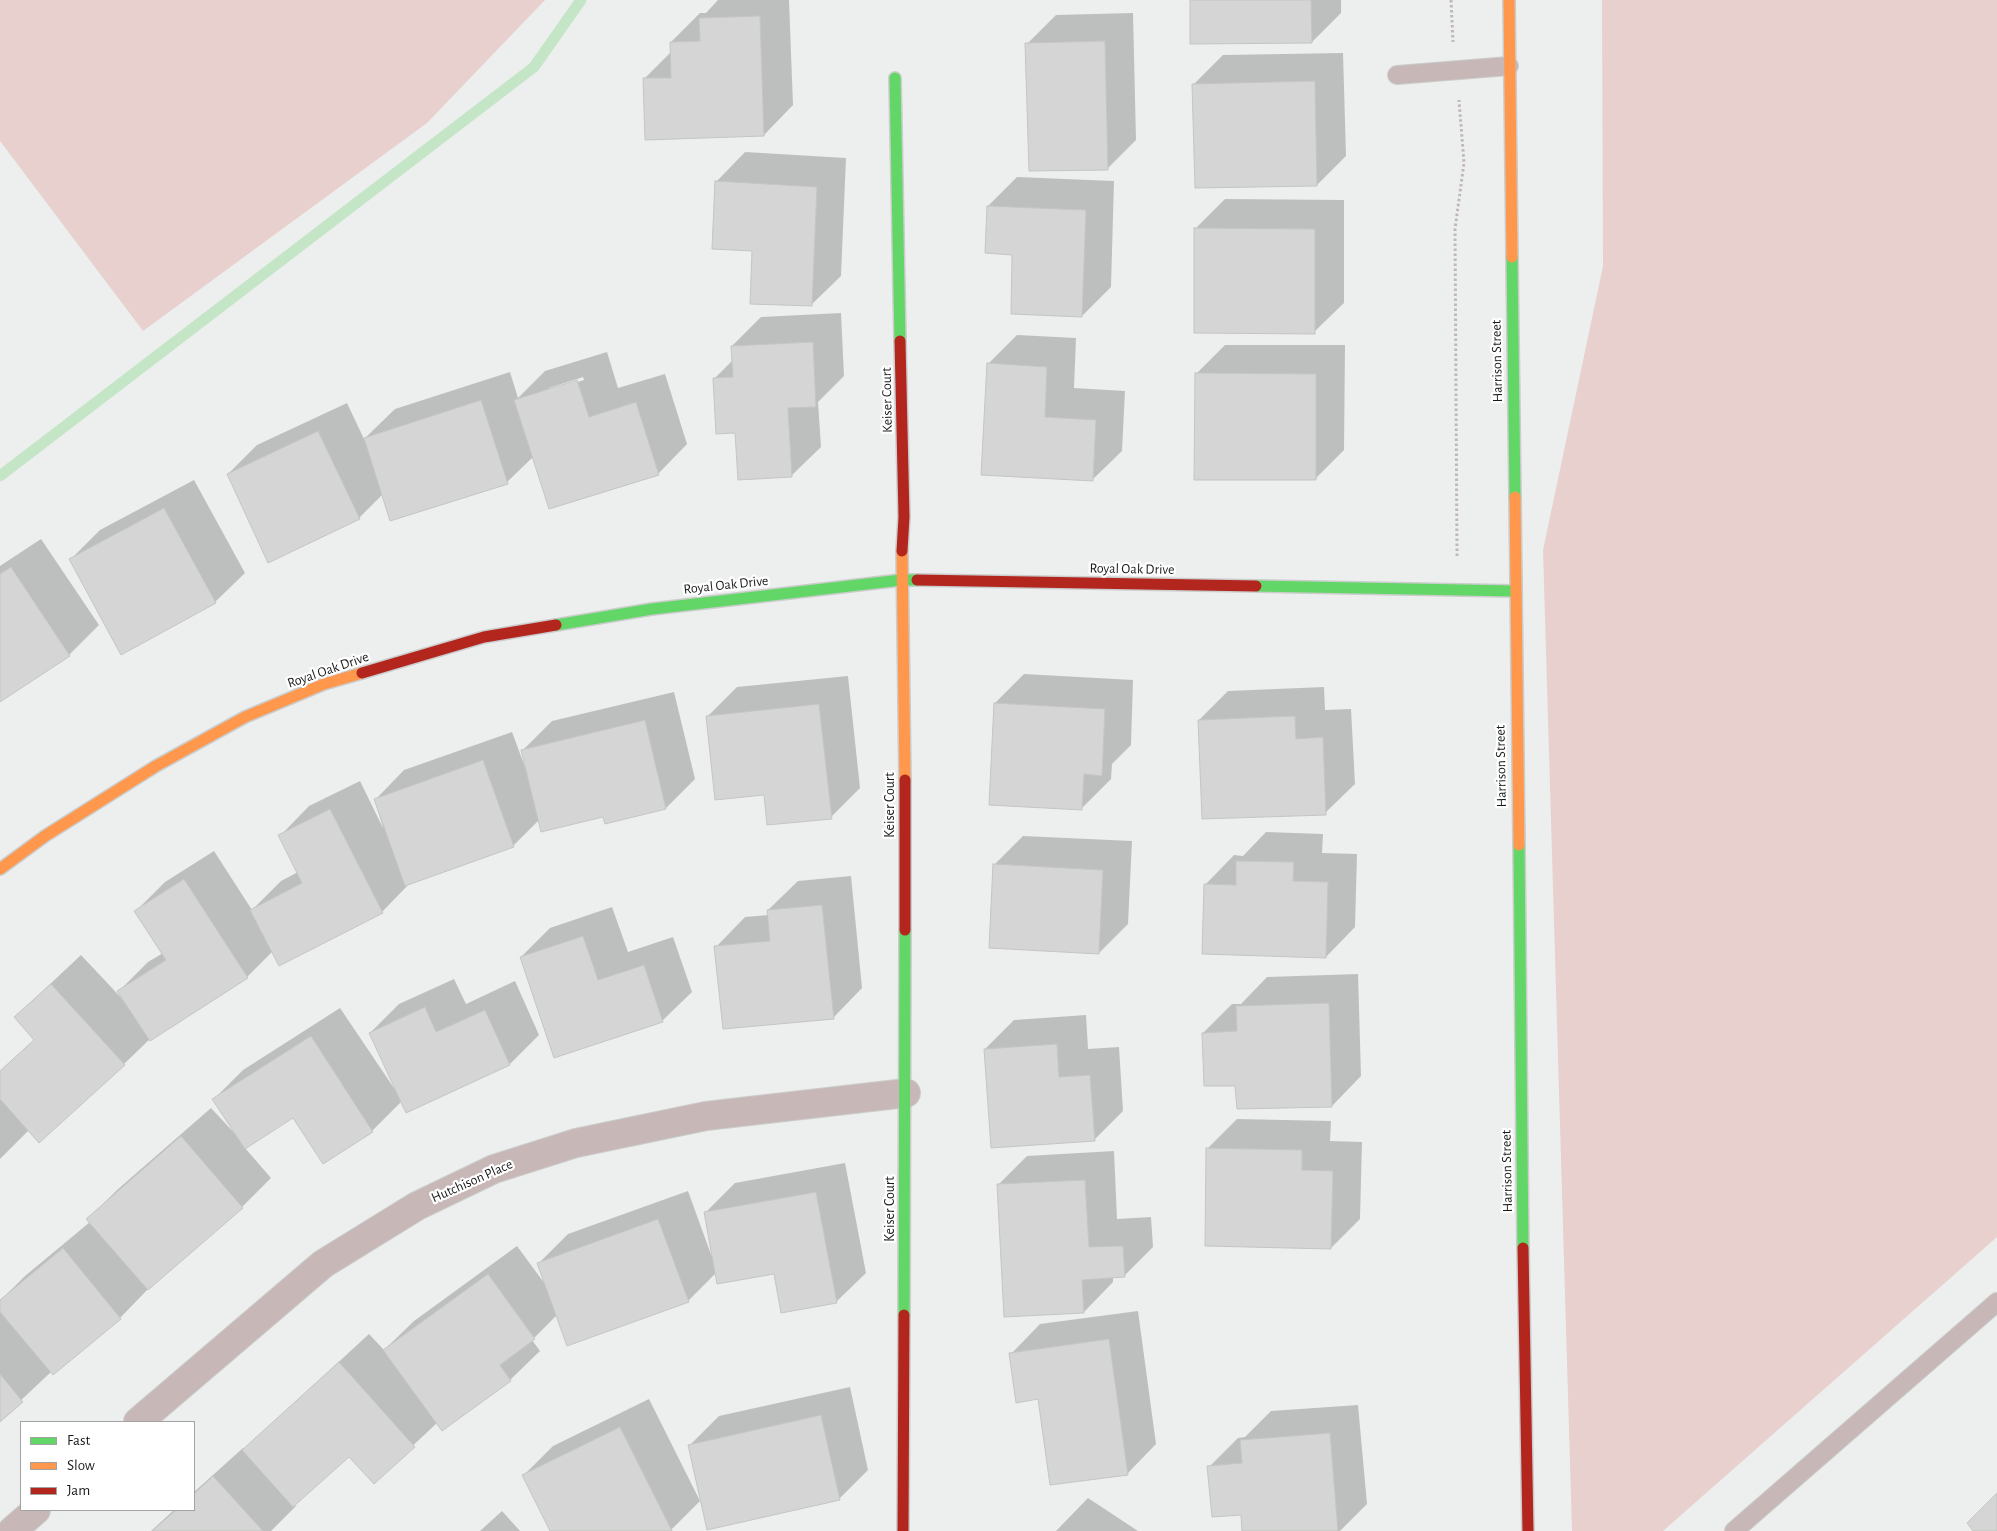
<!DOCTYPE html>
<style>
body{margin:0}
#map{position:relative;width:1997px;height:1531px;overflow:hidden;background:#edefee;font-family:"Alegreya Sans",sans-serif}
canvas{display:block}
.legend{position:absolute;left:20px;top:1421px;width:175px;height:90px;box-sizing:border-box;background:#fff;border:1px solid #a3a3a3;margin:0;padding:6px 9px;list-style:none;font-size:15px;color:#181a18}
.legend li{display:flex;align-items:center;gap:10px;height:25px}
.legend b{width:25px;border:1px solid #a3a3a3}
</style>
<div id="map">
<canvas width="1997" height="1531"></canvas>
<ul class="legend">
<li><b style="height:6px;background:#63d668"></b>Fast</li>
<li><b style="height:6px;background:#ff974d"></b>Slow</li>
<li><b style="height:6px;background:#b3261e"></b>Jam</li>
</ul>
</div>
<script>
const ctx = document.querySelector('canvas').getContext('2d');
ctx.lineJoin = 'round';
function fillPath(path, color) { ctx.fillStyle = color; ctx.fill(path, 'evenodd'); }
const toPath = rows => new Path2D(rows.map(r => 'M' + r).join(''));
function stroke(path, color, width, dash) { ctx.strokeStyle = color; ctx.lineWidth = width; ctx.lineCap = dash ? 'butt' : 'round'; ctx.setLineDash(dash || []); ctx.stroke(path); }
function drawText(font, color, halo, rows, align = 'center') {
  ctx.font = font + ' "Alegreya Sans",sans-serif'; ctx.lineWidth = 4.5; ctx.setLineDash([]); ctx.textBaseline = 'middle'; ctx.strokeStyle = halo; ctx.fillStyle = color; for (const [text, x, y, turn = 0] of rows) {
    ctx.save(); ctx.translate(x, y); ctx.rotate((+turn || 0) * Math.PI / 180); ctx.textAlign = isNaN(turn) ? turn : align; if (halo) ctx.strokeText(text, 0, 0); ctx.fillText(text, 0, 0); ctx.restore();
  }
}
const green = toPath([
 [0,0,545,0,427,123,143,331,0,141],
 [1602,0,1997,0,1997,1237,1663,1531,1572,1531,1543,550,1603,266]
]);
const shadow = toPath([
 [718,0,789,0,793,105,764,135,644,79,671,52,671,42,700,13,706,13],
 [1191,0,1341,0,1341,13,1312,42],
 [1133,13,1136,140,1107,169,1027,44,1056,15],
 [1343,53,1346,156,1317,185,1194,84,1223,55],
 [745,152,846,158,841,276,811,305,754,250,716,182],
 [1017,177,1114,181,1111,287,1082,316,1014,253,988,206],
 [1225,199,1344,200,1344,303,1314,332,1195,229],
 [841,313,844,376,818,402,821,447,791,476,736,432,714,379,733,360,732,346,761,317],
 [1017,335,1076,338,1074,388,1125,391,1122,451,1092,480,988,364],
 [1225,345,1345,345,1344,450,1315,479,1196,374],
 [607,352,618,388,665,374,687,444,658,474,533,457,507,482,383,494,359,518,228,474,257,445,347,403,364,439,395,409,510,372,518,398,545,371],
 [583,377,584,380,549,391,549,388],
 [194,480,245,573,215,602,122,653,71,559,100,530],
 [41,539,99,625,69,655,0,700,0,566],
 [1024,674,1133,680,1131,745,1112,764,1111,779,1082,808,995,703],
 [848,676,860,788,831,817,765,794,708,716,737,687],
 [1324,687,1325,710,1351,709,1355,784,1325,813,1199,720,1228,691],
 [674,692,695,779,666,808,604,816,540,819,514,845,411,882,382,912,273,951,247,977,150,1039,124,1064,29,1130,0,1159,0,1071,35,1039,15,1017,81,955,128,1005,119,991,148,962,163,953,136,911,165,882,214,851,252,910,281,881,298,872,280,836,309,806,360,781,383,828,375,800,404,770,512,732,525,767,527,767,523,750,552,721],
 [1266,832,1323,834,1322,853,1357,854,1355,927,1326,957,1205,885,1234,855,1243,856],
 [1023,836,1132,841,1128,924,1099,953,994,865],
 [851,876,862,988,833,1018,716,947,745,917,769,915,768,910,798,881],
 [612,907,628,952,673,937,692,992,662,1021,521,957,550,928],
 [1358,974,1361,1076,1332,1106,1237,1084,1203,1033,1232,1004,1241,1004,1267,977],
 [454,979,466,1004,515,981,539,1035,510,1064,407,1111,402,1101,372,1131,294,1116,245,1148,271,1178,242,1207,149,1288,120,1318,53,1373,51,1372,0,1420,0,1301,25,1276,90,1222,88,1219,117,1190,211,1108,239,1138,214,1099,243,1070,340,1008,400,1097,370,1033,399,1004],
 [1086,1015,1088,1049,1119,1047,1123,1111,1094,1140,985,1049,1014,1020],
 [1237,1119,1331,1121,1330,1141,1362,1142,1360,1219,1331,1248,1208,1148],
 [1114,1151,1117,1219,1151,1217,1153,1247,1124,1276,1113,1277,1113,1282,1084,1312,998,1185,1027,1156],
 [845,1163,866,1273,836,1302,775,1273,717,1272,688,1301,557,1315,532,1340,540,1351,510,1380,442,1429,437,1423,374,1482,349,1455,294,1505,296,1506,271,1531,151,1531,174,1510,194,1510,194,1492,243,1448,244,1449,369,1334,384,1350,414,1321,517,1246,545,1284,538,1264,568,1234,688,1191,713,1260,706,1212,735,1183],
 [1138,1311,1156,1444,1127,1474,1039,1398,1011,1354,1040,1324],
 [850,1387,868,1470,839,1499,690,1445,719,1416],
 [649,1399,700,1501,670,1531,552,1531,524,1475,553,1446],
 [1358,1405,1367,1504,1340,1531,1244,1531,1242,1514,1209,1467,1238,1438,1245,1437,1271,1411],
 [1088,1498,1138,1531,1056,1531],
 [502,1511,520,1531,480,1531]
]);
const stream = toPath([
 [0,476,534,67,581,0]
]);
const building = toPath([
 [1190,0,1311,0,1312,43,1190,44,1190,0],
 [760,16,764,136,645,140,643,78,671,78,670,42,700,41,699,18,760,16],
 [1105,41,1108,170,1029,171,1025,43,1105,41],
 [1315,81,1317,186,1195,188,1192,84,1315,81],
 [715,181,817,187,812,306,750,304,752,251,712,249,715,181],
 [987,206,1086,210,1082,317,1011,314,1012,255,985,253,987,206],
 [1194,228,1315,229,1315,334,1194,333,1194,228],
 [813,342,816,407,788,408,792,477,738,480,735,433,716,434,713,378,733,377,731,346,813,342],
 [987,363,1047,367,1045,417,1096,420,1093,481,981,475,987,363],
 [1195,373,1316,374,1316,480,1194,480,1195,373],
 [577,380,589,417,636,402,659,475,549,509,514,400,577,380],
 [481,400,508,484,390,521,364,438,481,400],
 [318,431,360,519,268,563,227,474,318,431],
 [164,508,216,603,121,655,69,559,164,508],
 [11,567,70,656,0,702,0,574,11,567],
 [994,703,1105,709,1102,776,1084,774,1082,810,989,805,994,703],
 [819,704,832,819,767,825,764,795,715,800,706,716,819,704],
 [1295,716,1296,739,1323,737,1326,815,1202,819,1198,720,1295,716],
 [645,720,666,809,605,824,603,817,541,832,521,750,645,720],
 [483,760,514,847,405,886,374,799,483,760],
 [330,809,383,913,279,966,250,910,302,883,278,835,330,809],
 [1236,861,1294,862,1293,881,1328,882,1326,958,1202,954,1204,884,1236,885,1236,861],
 [993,864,1103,870,1099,954,989,948,993,864],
 [184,879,248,978,150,1041,117,991,166,960,134,911,184,879],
 [822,905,834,1019,723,1029,714,946,770,941,767,910,822,905],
 [583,936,598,980,644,965,663,1022,554,1058,520,957,583,936],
 [51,984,125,1065,39,1143,0,1099,0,1071,34,1040,14,1017,51,984],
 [1329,1003,1332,1107,1237,1109,1235,1086,1204,1086,1202,1033,1237,1031,1236,1006,1329,1003],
 [425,1007,436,1032,485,1010,510,1065,406,1113,369,1033,425,1007],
 [311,1036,373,1132,323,1164,293,1118,245,1149,212,1099,311,1036],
 [1057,1044,1059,1077,1090,1075,1095,1141,991,1148,984,1049,1057,1044],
 [181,1136,243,1208,148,1290,86,1219,181,1136],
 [1206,1148,1302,1150,1302,1170,1333,1171,1331,1249,1205,1246,1206,1148],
 [1085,1180,1089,1247,1123,1246,1125,1277,1082,1280,1084,1313,1004,1317,997,1184,1085,1180],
 [816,1192,837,1303,781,1313,774,1274,717,1284,704,1212,816,1192],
 [658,1219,689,1302,567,1346,537,1263,658,1219],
 [63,1248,121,1319,53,1375,0,1312,0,1300,63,1248],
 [488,1274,535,1339,500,1365,511,1381,442,1431,383,1350,488,1274],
 [1109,1339,1128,1475,1050,1485,1038,1399,1016,1403,1009,1353,1109,1339],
 [339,1362,415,1447,374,1484,349,1457,293,1507,242,1450,339,1362],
 [0,1374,23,1402,0,1422,0,1374],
 [821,1415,840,1500,707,1530,688,1445,821,1415],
 [620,1427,672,1531,550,1531,522,1475,620,1427],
 [1330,1433,1338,1531,1242,1531,1241,1515,1212,1517,1207,1466,1242,1463,1240,1440,1330,1433],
 [213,1476,263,1531,152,1531,176,1510,194,1510,194,1494,213,1476],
 [1997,1493,1997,1531,1973,1531,1967,1523,1997,1493]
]);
const path = toPath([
 [1451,0,1453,42],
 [1457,556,1455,229,1464,163,1459,100]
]);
const lane = toPath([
 [1397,75,1509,66],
 [1734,1531,1997,1302]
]);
const street = toPath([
 [138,1422,323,1264,417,1206,494,1169,576,1143,706,1116,906,1093],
 [12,1531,36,1510]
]);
const fast = toPath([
 [895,78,900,341],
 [1512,257,1515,497],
 [1256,586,1514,591],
 [556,625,652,609,901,580,917,580],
 [1519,845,1523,1248],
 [904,1315,905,930]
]);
const slow = toPath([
 [1509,0,1512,257],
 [1515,497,1519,845],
 [902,551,905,780],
 [0,869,45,836,156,766,245,717,324,684,362,673]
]);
const jam = toPath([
 [900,341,904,517,902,551],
 [917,580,1256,586],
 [362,673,484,637,556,625],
 [905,780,905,930],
 [1523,1248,1528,1531],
 [903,1531,904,1315]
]);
const streetNames = [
 ["Harrison Street",1497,361,-91],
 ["Keiser Court",887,400,-91],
 ["Royal Oak Drive",1132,569,1],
 ["Royal Oak Drive",726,585,-6],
 ["Royal Oak Drive",328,670,-19],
 ["Harrison Street",1501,766,-91],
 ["Keiser Court",890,805,-90],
 ["Harrison Street",1507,1171,-91],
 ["Hutchison Place",472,1181,-24],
 ["Keiser Court",890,1209,-90]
];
fillPath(green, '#e8d0ce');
fillPath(shadow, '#0003');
stroke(stream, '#c4e5c6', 11);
fillPath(building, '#d4d5d4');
stroke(building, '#c3c5c3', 1);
stroke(lane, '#cbcdcc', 20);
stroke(street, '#cbcdcc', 30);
stroke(fast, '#cbcdcc', 14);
stroke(slow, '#cbcdcc', 14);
stroke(jam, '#cbcdcc', 14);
stroke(path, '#c0b8b7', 3, [2.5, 2.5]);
stroke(lane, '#c7b8b7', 18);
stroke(street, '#c7b8b7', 28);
stroke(fast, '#63d668', 11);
stroke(slow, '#ff974d', 11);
stroke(jam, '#b3261e', 11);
drawText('14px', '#181a18', '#fff', streetNames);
</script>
